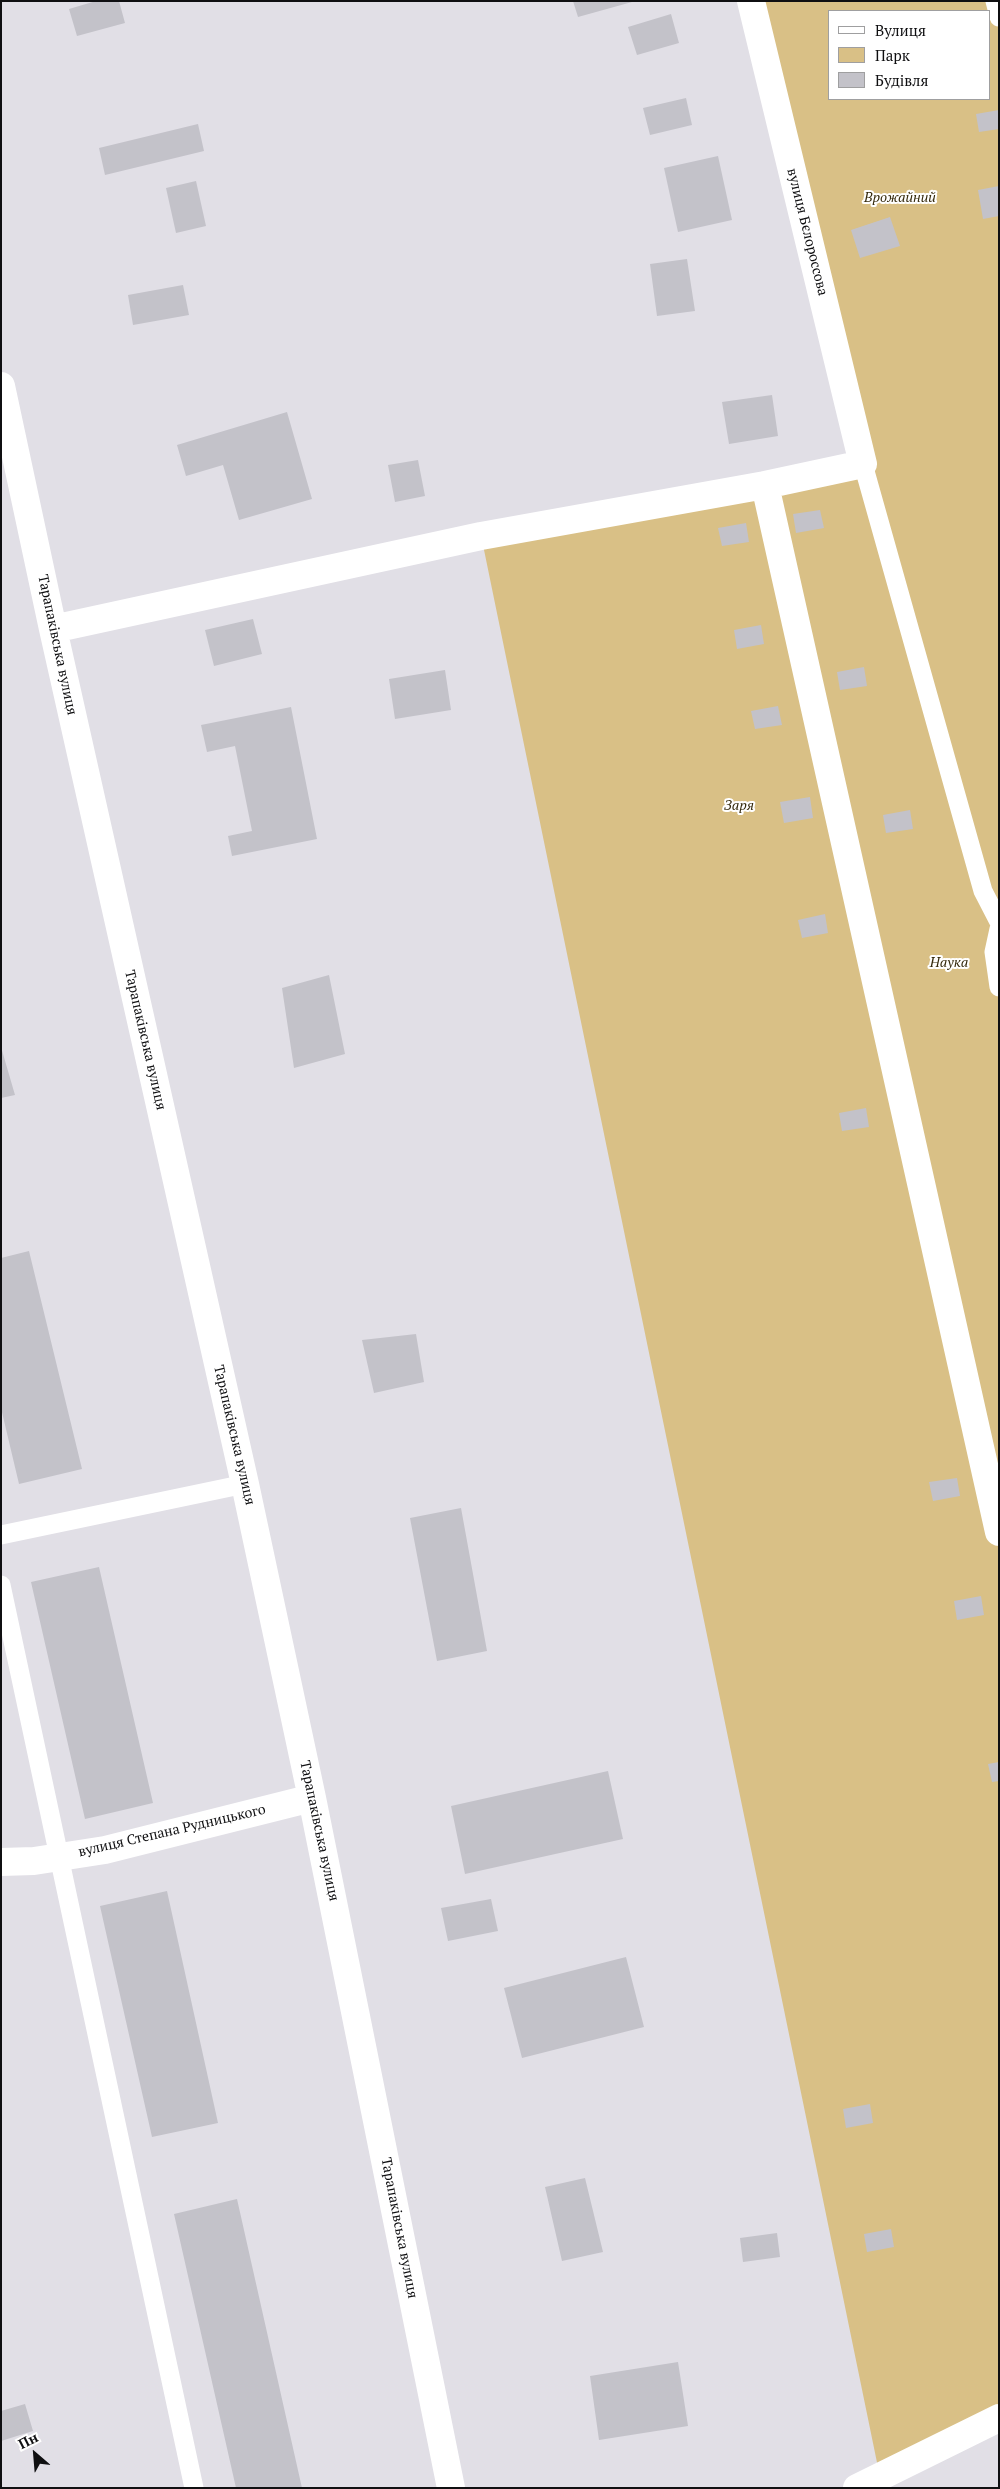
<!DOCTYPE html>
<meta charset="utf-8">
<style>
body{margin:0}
#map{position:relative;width:1000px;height:2489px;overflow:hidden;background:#e1dfe6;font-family:"PT Serif",serif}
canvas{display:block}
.frame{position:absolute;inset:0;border:2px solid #0f0f11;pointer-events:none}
.legend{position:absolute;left:828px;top:10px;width:162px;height:90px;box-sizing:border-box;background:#fff;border:1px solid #9f9fa0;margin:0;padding:6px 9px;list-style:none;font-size:15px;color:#0f0f11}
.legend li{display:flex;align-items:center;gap:10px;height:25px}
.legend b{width:25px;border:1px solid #9f9fa0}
.north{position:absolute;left:10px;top:2429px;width:50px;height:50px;-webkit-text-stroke:4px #fff;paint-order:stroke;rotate:333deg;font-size:14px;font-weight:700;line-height:20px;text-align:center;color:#0f0f11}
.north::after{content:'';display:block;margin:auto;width:18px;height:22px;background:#0f0f11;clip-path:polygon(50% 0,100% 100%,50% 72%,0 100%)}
</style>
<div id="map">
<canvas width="1000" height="2489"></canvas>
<div class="frame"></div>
<ul class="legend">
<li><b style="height:6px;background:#fff"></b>Вулиця</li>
<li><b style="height:14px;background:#d9c086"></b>Парк</li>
<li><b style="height:14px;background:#c3c2c9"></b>Будівля</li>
</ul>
<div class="north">Пн</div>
</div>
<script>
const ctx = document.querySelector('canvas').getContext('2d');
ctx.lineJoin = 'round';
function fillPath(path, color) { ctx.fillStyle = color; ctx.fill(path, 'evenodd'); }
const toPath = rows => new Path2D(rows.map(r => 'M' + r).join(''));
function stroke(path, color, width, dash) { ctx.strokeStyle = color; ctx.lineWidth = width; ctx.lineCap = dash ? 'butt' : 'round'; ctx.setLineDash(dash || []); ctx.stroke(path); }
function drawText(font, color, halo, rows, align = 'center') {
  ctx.font = font + ' "PT Serif",serif'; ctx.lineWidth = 4; ctx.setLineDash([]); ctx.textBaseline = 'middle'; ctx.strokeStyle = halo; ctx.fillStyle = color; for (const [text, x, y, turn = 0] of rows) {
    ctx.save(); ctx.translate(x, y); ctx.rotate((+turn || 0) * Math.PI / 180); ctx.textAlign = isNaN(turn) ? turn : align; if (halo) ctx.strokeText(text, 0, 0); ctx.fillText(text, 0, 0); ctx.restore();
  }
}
const green = toPath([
 [751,1,999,1,999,2418,880,2477,483,545,866,473],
 [829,11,989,11,989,99,829,99]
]);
const building = toPath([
 [96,1,119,1,125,23,77,36,69,9],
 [573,1,632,1,632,2,578,17],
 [671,14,679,43,637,55,628,27],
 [686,98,692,125,650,135,643,108],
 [999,110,999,129,979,132,976,114],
 [198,124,204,151,105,175,99,148],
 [718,156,732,220,678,232,664,168],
 [196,181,206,226,176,233,166,188],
 [999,186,999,216,983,219,978,190],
 [890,217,900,246,860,258,851,230],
 [687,259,695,311,657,316,650,264],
 [183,285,189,315,133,325,128,295],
 [772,395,778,436,729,444,722,402],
 [287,412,312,499,239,520,223,465,186,476,177,445],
 [418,460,425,496,395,502,388,465],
 [820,510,824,528,796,533,793,514],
 [746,523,749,542,722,546,718,528],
 [253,619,262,654,214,666,205,630],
 [761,625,764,644,737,649,734,630],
 [864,667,867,686,840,690,837,672],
 [445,670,451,710,395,719,389,679],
 [778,706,782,725,755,729,751,711],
 [291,707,317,839,232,856,228,836,252,831,235,746,207,752,201,725],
 [810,797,813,818,784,823,780,802],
 [910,810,913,829,886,833,883,815],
 [825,914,828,933,802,938,798,920],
 [329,975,345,1054,294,1068,282,988],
 [1,1047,15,1095,1,1098],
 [866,1108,869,1127,842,1131,839,1113],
 [29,1251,82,1469,19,1484,1,1408,1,1258],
 [416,1334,424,1382,374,1393,362,1340],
 [957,1478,960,1496,933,1501,929,1482],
 [461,1508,487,1651,437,1661,410,1518],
 [99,1567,153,1803,85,1819,31,1582],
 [981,1596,984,1615,957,1620,954,1601],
 [999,1762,999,1781,992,1782,988,1764],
 [608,1771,623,1839,465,1874,451,1806],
 [167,1891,218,2123,152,2137,100,1906],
 [491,1899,498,1931,448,1941,441,1908],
 [626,1957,644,2027,522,2058,504,1988],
 [870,2104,873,2123,846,2128,843,2109],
 [585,2178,603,2252,562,2261,545,2187],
 [237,2199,302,2488,236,2488,174,2214],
 [891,2229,894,2247,867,2252,864,2234],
 [777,2233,780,2257,743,2262,740,2238],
 [678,2362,688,2426,599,2440,590,2376],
 [25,2404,33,2431,1,2441,1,2411]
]);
const lane = toPath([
 [995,1,999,17],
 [863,464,983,891,999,922],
 [999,929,994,952,999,987],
 [1,1535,245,1484],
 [1,1585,194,2488]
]);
const street = toPath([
 [1,386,53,629,245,1484,312,1798,451,2488],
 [765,485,999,1532],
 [53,629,481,536,765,485,863,464,751,1],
 [1,1862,34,1861,105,1850,312,1798],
 [857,2488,999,2418]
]);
const parkNames = [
 ["Врожайний",900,198],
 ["Заря",739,806],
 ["Наука",949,963]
];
const streetNames = [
 ["вулиця Бєлороссова",807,232,76],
 ["Тарапаківська вулиця",57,645,78],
 ["Тарапаківська вулиця",145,1040,77],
 ["Тарапаківська вулиця",234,1435,77],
 ["вулиця Степана Рудницького",172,1831,-13],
 ["Тарапаківська вулиця",319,1831,78],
 ["Тарапаківська вулиця",399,2228,79]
];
fillPath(green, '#d9c086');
fillPath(building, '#c3c2c9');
stroke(lane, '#fff', 19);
stroke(street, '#fff', 28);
drawText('italic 14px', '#352a0d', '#fff', parkNames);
drawText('14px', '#0f0f11', '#fff', streetNames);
</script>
